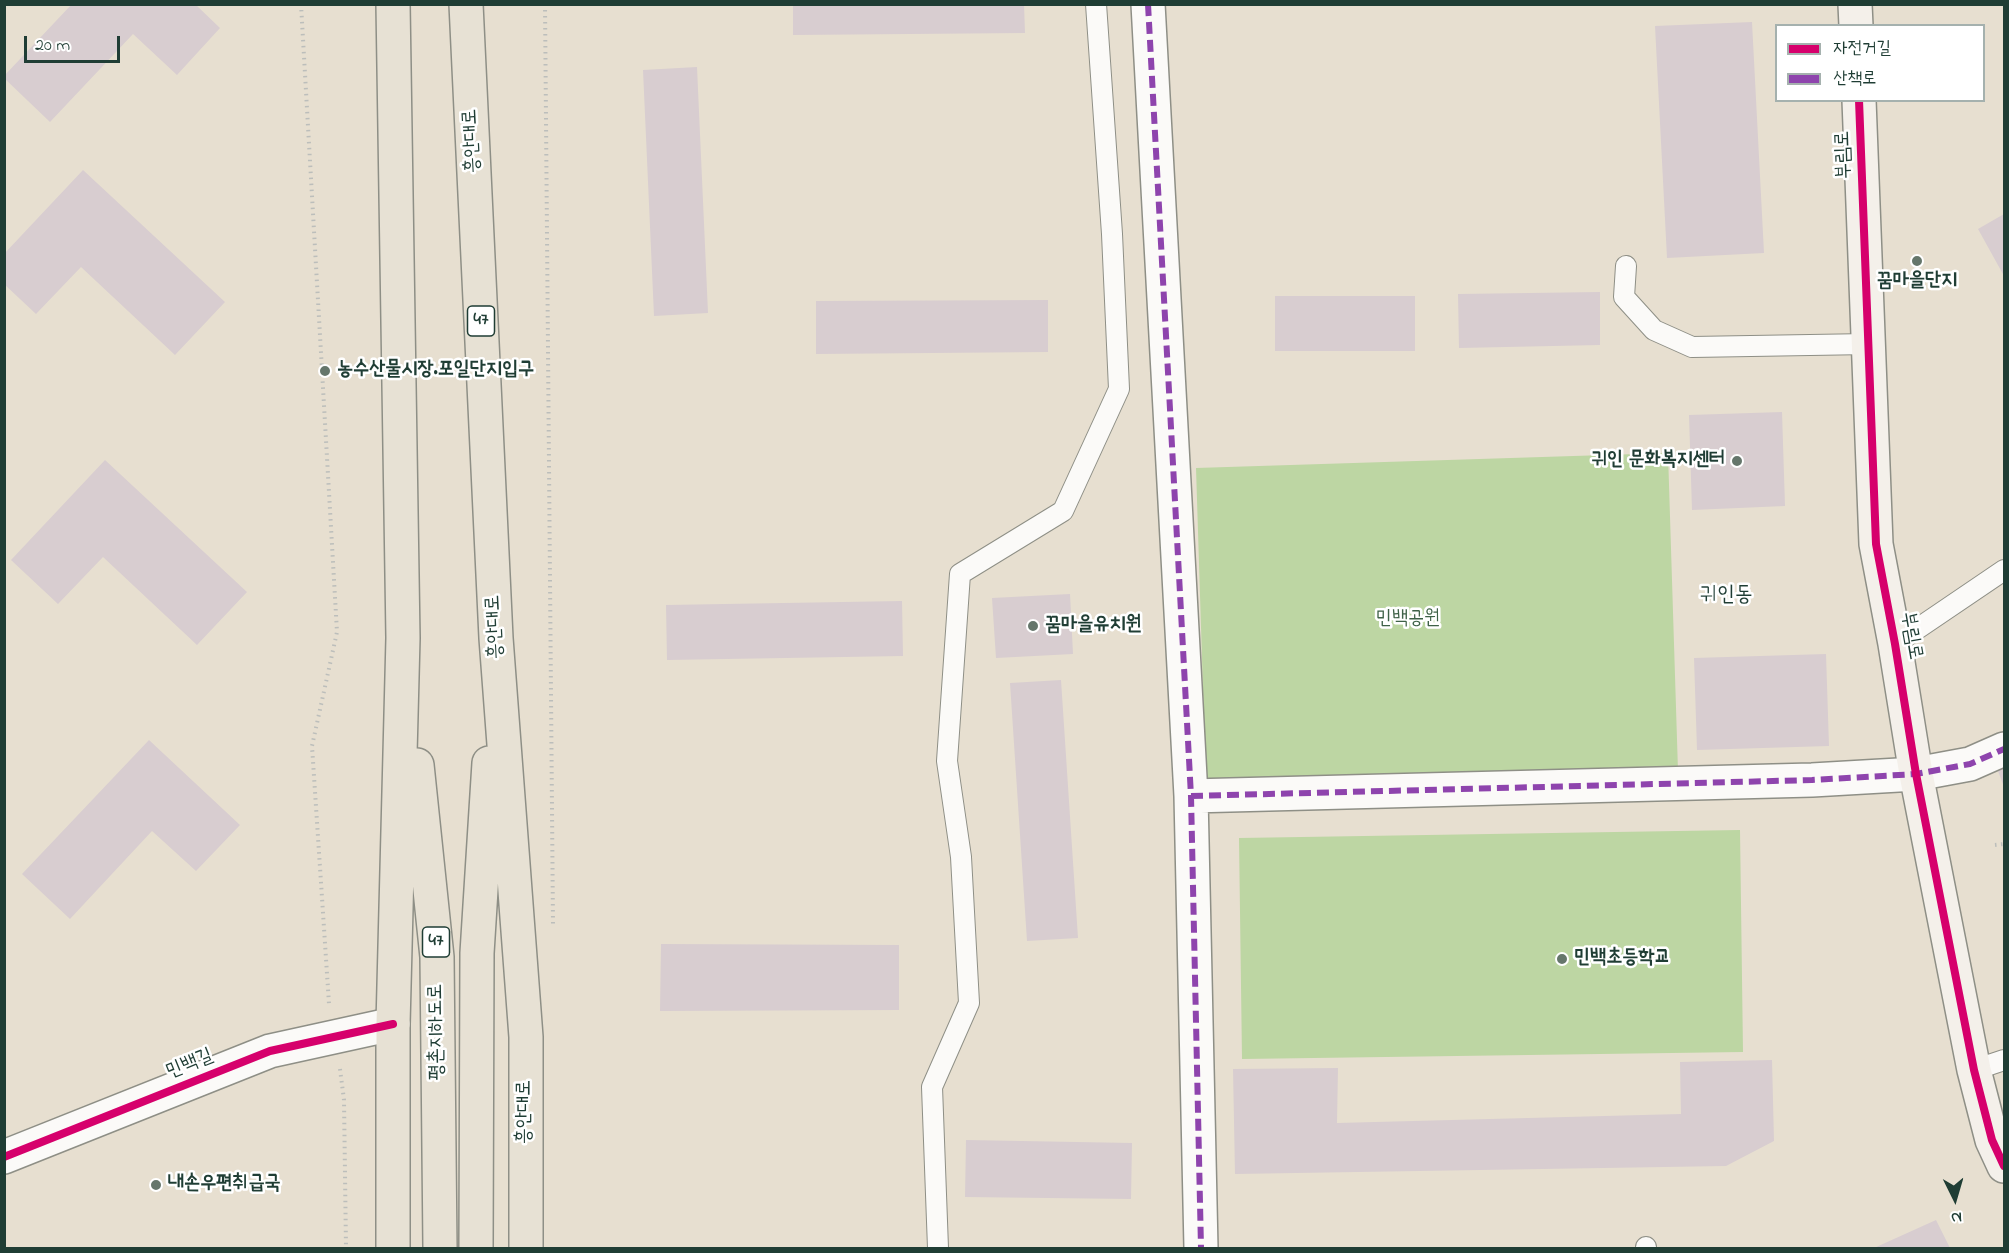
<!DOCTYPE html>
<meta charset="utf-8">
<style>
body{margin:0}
#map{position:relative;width:2009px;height:1253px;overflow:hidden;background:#e7dfd0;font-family:"Indie Flower","Poor Story",sans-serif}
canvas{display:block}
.frame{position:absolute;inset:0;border:6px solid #1f3d34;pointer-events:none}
.legend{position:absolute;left:1775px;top:24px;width:210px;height:78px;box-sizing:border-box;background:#fff;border:2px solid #a5b1ae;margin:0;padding:8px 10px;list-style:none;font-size:18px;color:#1f3d34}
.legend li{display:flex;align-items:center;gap:12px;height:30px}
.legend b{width:30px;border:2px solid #a5b1ae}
.north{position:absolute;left:1925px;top:1169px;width:60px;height:60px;-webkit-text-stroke:4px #fff;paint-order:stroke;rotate:175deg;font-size:16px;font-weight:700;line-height:24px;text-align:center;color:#1f3d34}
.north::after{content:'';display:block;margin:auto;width:21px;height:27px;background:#1f3d34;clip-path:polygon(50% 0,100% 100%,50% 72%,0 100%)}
.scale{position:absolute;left:24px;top:36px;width:96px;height:27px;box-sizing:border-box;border:3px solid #1f3d34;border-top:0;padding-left:8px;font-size:18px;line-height:21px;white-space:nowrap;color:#1f3d34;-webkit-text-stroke:4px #fff;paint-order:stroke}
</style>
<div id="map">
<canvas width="2009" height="1253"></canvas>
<div class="frame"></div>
<ul class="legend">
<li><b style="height:8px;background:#d6006c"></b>자전거길</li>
<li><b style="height:8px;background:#8e44ad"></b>산책로</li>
</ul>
<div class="north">N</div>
<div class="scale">20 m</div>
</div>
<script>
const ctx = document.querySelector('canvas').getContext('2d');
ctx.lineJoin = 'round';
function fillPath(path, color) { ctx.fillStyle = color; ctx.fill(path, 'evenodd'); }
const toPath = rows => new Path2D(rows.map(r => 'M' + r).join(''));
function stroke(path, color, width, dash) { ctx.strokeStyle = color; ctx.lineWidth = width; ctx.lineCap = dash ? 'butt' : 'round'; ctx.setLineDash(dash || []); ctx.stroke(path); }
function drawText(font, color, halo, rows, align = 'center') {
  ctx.font = font + ' "Indie Flower","Poor Story",sans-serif'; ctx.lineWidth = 5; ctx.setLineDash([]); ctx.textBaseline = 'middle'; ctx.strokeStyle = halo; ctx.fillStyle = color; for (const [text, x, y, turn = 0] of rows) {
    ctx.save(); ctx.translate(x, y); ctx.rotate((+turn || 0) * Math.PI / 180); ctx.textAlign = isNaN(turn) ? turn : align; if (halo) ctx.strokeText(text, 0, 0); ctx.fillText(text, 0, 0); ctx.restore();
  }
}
const green = toPath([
 [1668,453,1678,771,1206,786,1196,468],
 [1740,830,1743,1052,1242,1059,1239,838]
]);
const building = toPath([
 [72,4,195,4,220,28,177,75,133,34,50,122,4,78,4,76],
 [793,4,1024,4,1025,33,793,35],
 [1752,22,1764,253,1667,258,1655,26],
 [697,67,708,313,654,316,643,70],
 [83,170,225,302,175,355,81,267,36,314,4,284,4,254],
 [2004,214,2004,276,1978,229],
 [1600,292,1600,345,1459,348,1458,294],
 [1275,296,1415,296,1415,351,1275,351],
 [1048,300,1048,352,816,354,816,301],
 [1782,412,1785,506,1692,510,1689,415],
 [105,460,247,592,197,645,103,557,58,604,11,560],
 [1070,594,1073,654,996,658,992,598],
 [902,601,903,656,667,660,666,605],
 [1826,654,1829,746,1697,750,1694,658],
 [1061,680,1078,938,1027,941,1010,683],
 [149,740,240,825,196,871,152,831,70,919,22,874],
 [2004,759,2004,787,1995,763],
 [661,944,899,945,899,1010,660,1011],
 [1772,1060,1774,1141,1726,1166,1235,1174,1233,1069,1338,1068,1337,1123,1681,1114,1680,1062],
 [966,1140,1132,1143,1131,1199,965,1197],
 [1936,1220,1950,1248,1874,1248]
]);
const path = toPath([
 [301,4,337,632,312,746,329,1004],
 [545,4,553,924],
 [1995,845,2004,844],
 [340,1069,344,1100,346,1248]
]);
const lane = toPath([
 [1626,266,1624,297,1654,330,1692,347,1869,344],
 [1895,644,2004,570],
 [1974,1070,2004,1060],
 [1646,1247,1646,1248],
 [938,1248,932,1087,969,1003,961,857,947,761,960,574,1063,511,1119,389,1112,234,1096,4]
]);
const street = toPath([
 [1148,4,1191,796,1201,1248],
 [1191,796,1812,780,1916,774,1970,764,2004,749],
 [4,1157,270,1051,393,1024]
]);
const secondary = toPath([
 [1855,4,1856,26],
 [1859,100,1876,544,1895,644,1916,774,1974,1070,1992,1140,2004,1166]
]);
const primary = toPath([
 [393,4,403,638,393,1024,393,1248],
 [466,4,496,638,526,1037,526,1248],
 [417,765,437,957,440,1248],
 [476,1248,477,953,489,763]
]);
const quiet = toPath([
 [1148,4,1191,796,1201,1248],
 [1191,796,1812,780,1916,774,1970,764,2004,749]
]);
const cycleway = toPath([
 [1859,100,1876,544,1895,644,1916,774,1974,1070,1992,1140,2004,1166],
 [4,1157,270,1051,393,1024]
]);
const markers = [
 [1917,261,6,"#65766b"],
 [325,371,6,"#65766b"],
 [1737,461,6,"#65766b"],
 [1033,626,6,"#65766b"],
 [1562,959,6,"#65766b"],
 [156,1185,6,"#65766b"]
];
const shields = [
 [481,321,27],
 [436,942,27]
];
const shieldNames = [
 ["47",481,321],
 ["47",436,942]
];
const streetNames = [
 ["흥안대로",473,141,-93],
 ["부림로",1845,155,-92],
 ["흥안대로",496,627,-93],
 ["부림로",1910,636,80],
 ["평촌지하도로",438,1032,-91],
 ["민백길",190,1065,-22],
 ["흥안대로",526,1112,-90]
];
const poiNames = [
 ["꿈마을단지",1917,282,"center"],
 ["농수산물시장.포일단지입구",337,371],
 ["귀인 문화복지센터",1725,461,"right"],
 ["꿈마을유치원",1045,626],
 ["민백초등학교",1574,959],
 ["내손우편취급국",168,1185]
];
const parkNames = [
 ["민백공원",1408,620]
];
const quarterNames = [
 ["귀인동",1726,596]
];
fillPath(green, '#bdd6a3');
fillPath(building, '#d8cdd0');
stroke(lane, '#8e8f86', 22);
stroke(street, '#8e8f86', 36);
stroke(secondary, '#8e8f86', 36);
stroke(primary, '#8e8f86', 36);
stroke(path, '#bcbebb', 4, [1.5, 4.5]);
stroke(lane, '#fbfaf8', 20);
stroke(street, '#fbfaf8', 33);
stroke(secondary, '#f4f0ea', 33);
stroke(primary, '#e7e1d4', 33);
stroke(quiet, '#8e44ad', 6, [12, 6]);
stroke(cycleway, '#d6006c', 8);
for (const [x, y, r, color] of markers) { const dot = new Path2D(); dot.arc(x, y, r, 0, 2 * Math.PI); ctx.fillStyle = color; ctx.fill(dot); stroke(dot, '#fff', 2); }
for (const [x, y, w] of shields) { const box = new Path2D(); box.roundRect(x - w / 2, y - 15, w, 30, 4.5); ctx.fillStyle = '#fff'; ctx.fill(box); stroke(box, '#1f3d34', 1.5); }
drawText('bold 18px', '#1f3d34', null, shieldNames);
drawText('20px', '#1f3d34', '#fff', streetNames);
drawText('bold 20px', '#1f3d34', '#fff', poiNames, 'left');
drawText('20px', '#3e6147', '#fff', parkNames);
drawText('22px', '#1f3d34', '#fff', quarterNames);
</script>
